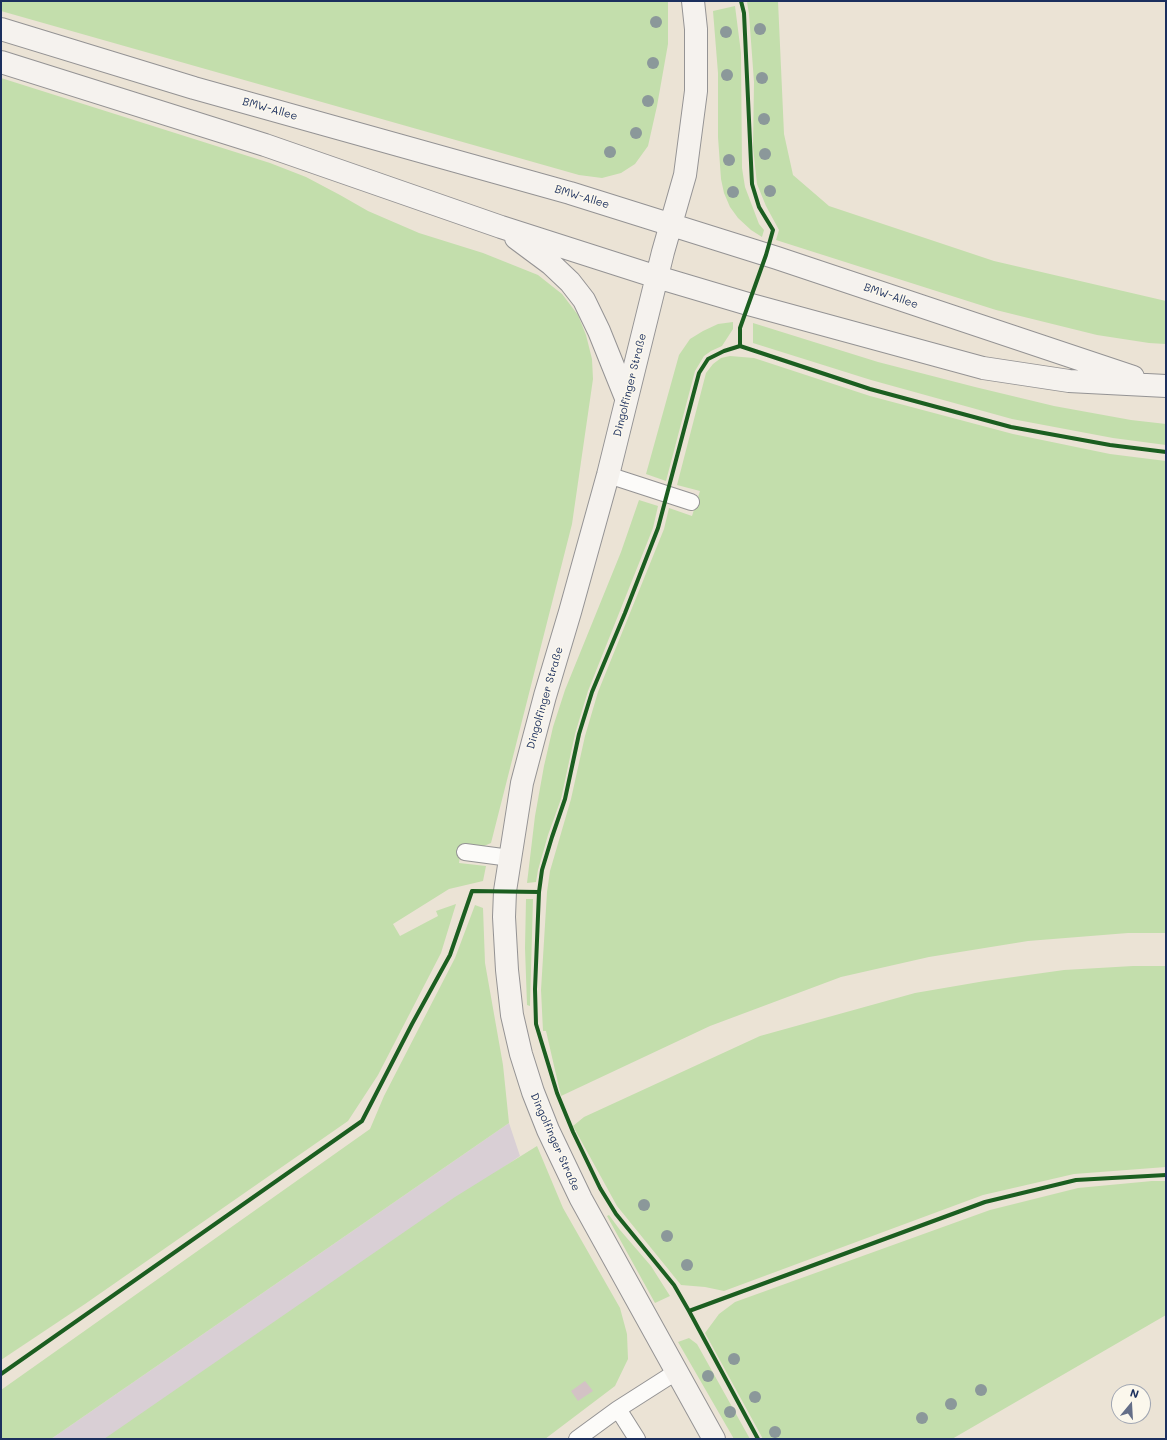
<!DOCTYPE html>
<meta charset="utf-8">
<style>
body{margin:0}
#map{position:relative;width:1167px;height:1440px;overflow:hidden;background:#ebe3d5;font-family:Mali,sans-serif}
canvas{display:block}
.frame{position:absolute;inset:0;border:2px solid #1b2f5e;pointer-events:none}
.north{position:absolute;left:1111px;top:1384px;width:40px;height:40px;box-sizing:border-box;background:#fbf7ec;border:1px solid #a1a7b3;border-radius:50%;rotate:18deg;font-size:11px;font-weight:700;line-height:16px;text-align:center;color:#1b2f5e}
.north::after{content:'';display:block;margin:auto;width:14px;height:18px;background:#646e88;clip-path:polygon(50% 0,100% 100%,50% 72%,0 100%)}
</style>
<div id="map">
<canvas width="1167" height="1440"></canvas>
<div class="frame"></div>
<div class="north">N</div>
</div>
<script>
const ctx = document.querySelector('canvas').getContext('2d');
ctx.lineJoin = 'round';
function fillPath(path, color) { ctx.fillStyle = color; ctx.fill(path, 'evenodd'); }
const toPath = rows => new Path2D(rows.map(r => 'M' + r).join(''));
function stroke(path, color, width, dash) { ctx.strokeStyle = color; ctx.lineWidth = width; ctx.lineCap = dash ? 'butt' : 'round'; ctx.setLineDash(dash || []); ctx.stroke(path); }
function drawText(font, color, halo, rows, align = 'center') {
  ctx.font = font + ' Mali,sans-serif'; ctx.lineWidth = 3; ctx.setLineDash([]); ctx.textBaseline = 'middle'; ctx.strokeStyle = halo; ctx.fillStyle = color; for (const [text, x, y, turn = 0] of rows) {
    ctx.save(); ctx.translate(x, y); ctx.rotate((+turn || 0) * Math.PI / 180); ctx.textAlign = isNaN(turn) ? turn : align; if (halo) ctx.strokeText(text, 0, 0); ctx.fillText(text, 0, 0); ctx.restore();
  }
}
const industrial = toPath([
 [509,1123,520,1156,106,1439,51,1439]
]);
const green = toPath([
 [1,1,668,1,668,44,657,106,648,146,635,164,621,173,602,178,579,175,1,11],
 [750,1,778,1,784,134,793,175,829,206,994,261,1166,301,1166,344,1149,343,1097,335,996,310,776,240,779,230,766,206,757,184,753,147,754,82,749,14,747,2],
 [735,6,741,53,742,168,745,187,759,224,764,230,762,237,751,230,738,218,730,207,724,193,721,179,718,137,718,73,713,11],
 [1,78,270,163,306,177,340,195,368,211,419,233,483,253,538,275,562,294,578,315,586,335,592,359,593,379,572,524,491,843,484,846,462,844,459,863,486,866,483,881,449,889,393,924,400,936,438,916,436,911,456,904,441,953,378,1075,348,1121,85,1304,1,1360],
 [733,322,733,329,722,346,711,351,704,356,695,371,666,481,646,474,679,355,690,339,703,331,718,324],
 [753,323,878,362,975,387,1054,406,1131,420,1166,424,1166,445,1113,438,1012,419,871,380,753,343],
 [730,356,754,358,870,396,1013,434,1110,454,1166,461,1166,933,1128,933,1028,941,929,957,841,977,710,1026,561,1096,546,1031,543,1031,541,990,547,892,550,871,571,799,585,736,598,692,664,529,669,508,692,516,700,491,677,485,706,373,713,364,721,358],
 [639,500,658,506,653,528,588,691,575,734,561,799,548,835,538,870,536,882,527,883,535,816,544,766,553,727,565,690,621,552],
 [526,899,533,899,530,1006,527,1005,525,948],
 [475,905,483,908,485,963,503,1065,509,1123,51,1439,1,1439,1,1390,370,1129,384,1096,455,958],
 [1133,966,1166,966,1166,1167,1074,1174,983,1195,724,1291,705,1287,681,1285,617,1206,573,1126,584,1117,760,1036,915,993,985,981,1064,970],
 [537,1146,563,1208,620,1308,627,1334,628,1359,615,1386,545,1439,104,1439,455,1197],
 [1152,1181,1166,1181,1166,1315,952,1439,763,1439,705,1333,719,1314,735,1302,990,1210,1078,1188],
 [609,1215,620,1230,651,1266,670,1296,655,1303,607,1216],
 [689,1338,697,1344,750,1439,734,1439,678,1342]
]);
const building = toPath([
 [585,1381,593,1391,578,1401,571,1391]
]);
const lane = toPath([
 [608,475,691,502],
 [465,852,510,858],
 [618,1409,637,1439],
 [577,1439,618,1409,676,1372]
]);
const secondary = toPath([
 [693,1,696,29,696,91,685,175,663,252,608,475,570,612,545,696,522,783,505,891,504,917,507,970,512,1015,521,1054,533,1092,548,1130,581,1199,714,1439],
 [1,29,194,88,570,193,777,258,1133,377],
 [1,62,265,145,501,227,657,277,748,304,983,368,1069,381,1166,386],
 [516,238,551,264,570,282,584,300,599,331,626,398]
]);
const cycleway = toPath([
 [740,346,740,328,766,255,773,230,759,207,752,184,744,13,741,1],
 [539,892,535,989,536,1024,557,1093,573,1132,600,1188,616,1214,674,1285,689,1311,985,1202,1076,1180,1166,1175],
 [689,1311,758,1439],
 [1,1374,362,1121,412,1024,450,955,472,891,539,892,542,870,552,837,565,799,579,734,592,692,625,613,658,528,699,373,708,359,724,351,740,346,870,389,1011,427,1110,445,1166,452]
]);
const trees = [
 [656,22],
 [760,29],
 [726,32],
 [653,63],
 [727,75],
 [762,78],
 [648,101],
 [764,119],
 [636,133],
 [610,152],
 [765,154],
 [729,160],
 [770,191],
 [733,192],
 [644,1205],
 [667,1236],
 [687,1265],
 [734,1359],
 [708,1376],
 [981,1390],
 [755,1397],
 [951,1404],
 [730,1412],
 [922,1418],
 [775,1432]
];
const streetNames = [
 ["BMW-Allee",270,109,16],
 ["BMW-Allee",582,197,17],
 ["BMW-Allee",891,296,19],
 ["Dingolfinger Straße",630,385,-76],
 ["Dingolfinger Straße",545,698,-74],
 ["Dingolfinger Straße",555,1142,66]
];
fillPath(industrial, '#d9cfd5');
fillPath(green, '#c3deac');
fillPath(building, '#d3c2c5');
stroke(lane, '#949394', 18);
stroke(secondary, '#949394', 24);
stroke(lane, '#fcfbf9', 16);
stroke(secondary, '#f5f2ee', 22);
stroke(cycleway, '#1b5e20', 4);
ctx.fillStyle = '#8b989a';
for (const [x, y] of trees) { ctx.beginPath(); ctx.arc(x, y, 6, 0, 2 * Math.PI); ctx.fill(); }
drawText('11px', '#1b2f5e', '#fbf7ec', streetNames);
</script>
